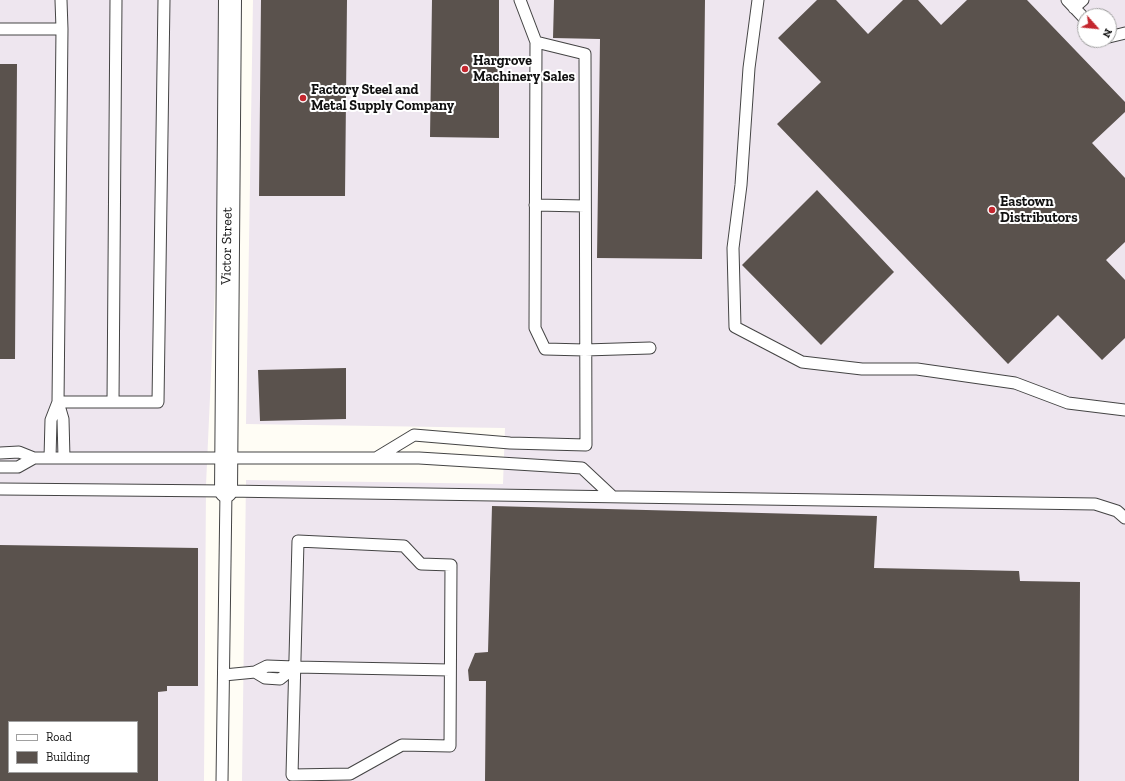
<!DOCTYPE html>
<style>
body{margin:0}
#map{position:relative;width:1125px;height:781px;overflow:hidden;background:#fffdf5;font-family:"Zilla Slab",serif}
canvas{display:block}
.legend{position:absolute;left:8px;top:721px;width:130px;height:52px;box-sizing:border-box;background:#fff;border:1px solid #a0a0a0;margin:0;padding:5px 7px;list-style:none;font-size:12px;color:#111}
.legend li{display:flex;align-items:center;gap:8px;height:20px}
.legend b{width:20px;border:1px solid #a0a0a0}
.north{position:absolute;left:1077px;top:8px;width:40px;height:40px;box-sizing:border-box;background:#fff;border:1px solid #a0a0a0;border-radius:50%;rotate:117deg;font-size:11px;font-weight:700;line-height:16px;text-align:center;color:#111}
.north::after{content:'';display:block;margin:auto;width:14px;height:18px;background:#c4262e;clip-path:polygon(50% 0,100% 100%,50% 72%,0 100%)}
</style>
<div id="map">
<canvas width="1125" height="781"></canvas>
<ul class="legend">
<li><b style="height:5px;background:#fff"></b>Road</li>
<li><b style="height:11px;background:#5a524d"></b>Building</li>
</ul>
<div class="north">N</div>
</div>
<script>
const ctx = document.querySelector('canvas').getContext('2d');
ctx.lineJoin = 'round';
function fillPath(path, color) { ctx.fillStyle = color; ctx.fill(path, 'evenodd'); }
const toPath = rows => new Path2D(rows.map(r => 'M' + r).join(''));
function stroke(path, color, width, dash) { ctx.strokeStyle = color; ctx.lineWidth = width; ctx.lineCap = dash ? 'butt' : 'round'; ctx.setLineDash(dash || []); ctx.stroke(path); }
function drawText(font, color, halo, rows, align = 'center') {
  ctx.font = font + ' "Zilla Slab",serif'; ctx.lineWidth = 4; ctx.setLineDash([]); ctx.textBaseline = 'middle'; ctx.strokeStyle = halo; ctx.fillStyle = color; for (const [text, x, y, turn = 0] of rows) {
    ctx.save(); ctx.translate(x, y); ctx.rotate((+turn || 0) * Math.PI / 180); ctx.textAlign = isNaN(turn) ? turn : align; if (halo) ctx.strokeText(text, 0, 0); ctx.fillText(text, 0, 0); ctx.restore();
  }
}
const industrial = toPath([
 [0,0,228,0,206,485,204,781,0,781],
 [9,722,137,722,137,772,9,772],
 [253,0,1125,0,1125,781,242,781,246,480,503,484,505,428,246,424],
 [1085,16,1109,16,1109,40,1085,40]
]);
const building = toPath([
 [261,0,347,0,345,196,259,196],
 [432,0,499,0,499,138,430,137],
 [554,0,705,0,702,259,597,258,600,39,553,38],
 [817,0,836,0,868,34,903,0,918,0,941,25,967,0,1027,0,1125,102,1125,112,1092,143,1125,178,1125,242,1106,260,1125,280,1125,338,1102,360,1058,315,1008,364,777,124,821,82,778,38],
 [0,64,17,64,15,359,0,359],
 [817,190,894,272,821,345,742,265],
 [346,368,346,419,260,421,258,370],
 [492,506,877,516,874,568,1019,571,1020,581,1080,582,1079,781,485,781,486,681,469,681,468,670,475,653,488,652],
 [0,545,198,548,198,686,167,686,167,691,158,692,158,781,0,781],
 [9,722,137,722,137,772,9,772]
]);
const lane = toPath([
 [61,0,62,29],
 [520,0,536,42,535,328,545,349,585,350,650,348],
 [758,0,749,68,741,185,733,248,735,327,802,362,862,369,917,369,1015,383,1068,403,1125,410],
 [1067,0,1085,19],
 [1074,8,1083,0],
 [0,29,62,29,58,402,158,402,164,0],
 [1109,37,1125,33],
 [535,205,585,206],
 [113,402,116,0],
 [0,453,19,452,34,458,18,467,0,467],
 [34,458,419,458,582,468,613,497],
 [50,458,51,420,58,402,63,419,64,458],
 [376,458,414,435,510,443,586,445,585,54,536,42],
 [0,489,226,491,1095,504,1117,511,1125,518],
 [298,541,404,546,421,564,451,565,450,746,402,745,350,774,292,775,298,541],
 [295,667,450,670],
 [224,675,255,672,267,666,295,667,280,679,265,678,255,672],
 [222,781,226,491]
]);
const street = toPath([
 [226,491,230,0]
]);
const markers = [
 [465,69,4,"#c4262e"],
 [303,98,4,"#c4262e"],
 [992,210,4,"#c4262e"]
];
const poiNames = [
 ["Hargrove",473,61],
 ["Machinery Sales",473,77],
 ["Factory Steel and",311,90],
 ["Metal Supply Company",311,106],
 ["Eastown",1000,202],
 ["Distributors",1000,218]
];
const streetNames = [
 ["Victor Street",227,246,-89]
];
fillPath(industrial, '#eee6ef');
fillPath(building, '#5a524d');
stroke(lane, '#444', 13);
stroke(street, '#444', 24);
stroke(lane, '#fff', 11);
stroke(street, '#fff', 22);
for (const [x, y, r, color] of markers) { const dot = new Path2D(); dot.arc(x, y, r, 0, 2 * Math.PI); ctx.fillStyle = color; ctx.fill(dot); stroke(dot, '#fff', 1.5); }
drawText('bold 14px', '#111', '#fff', poiNames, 'left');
drawText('14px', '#111', '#fff', streetNames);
</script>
